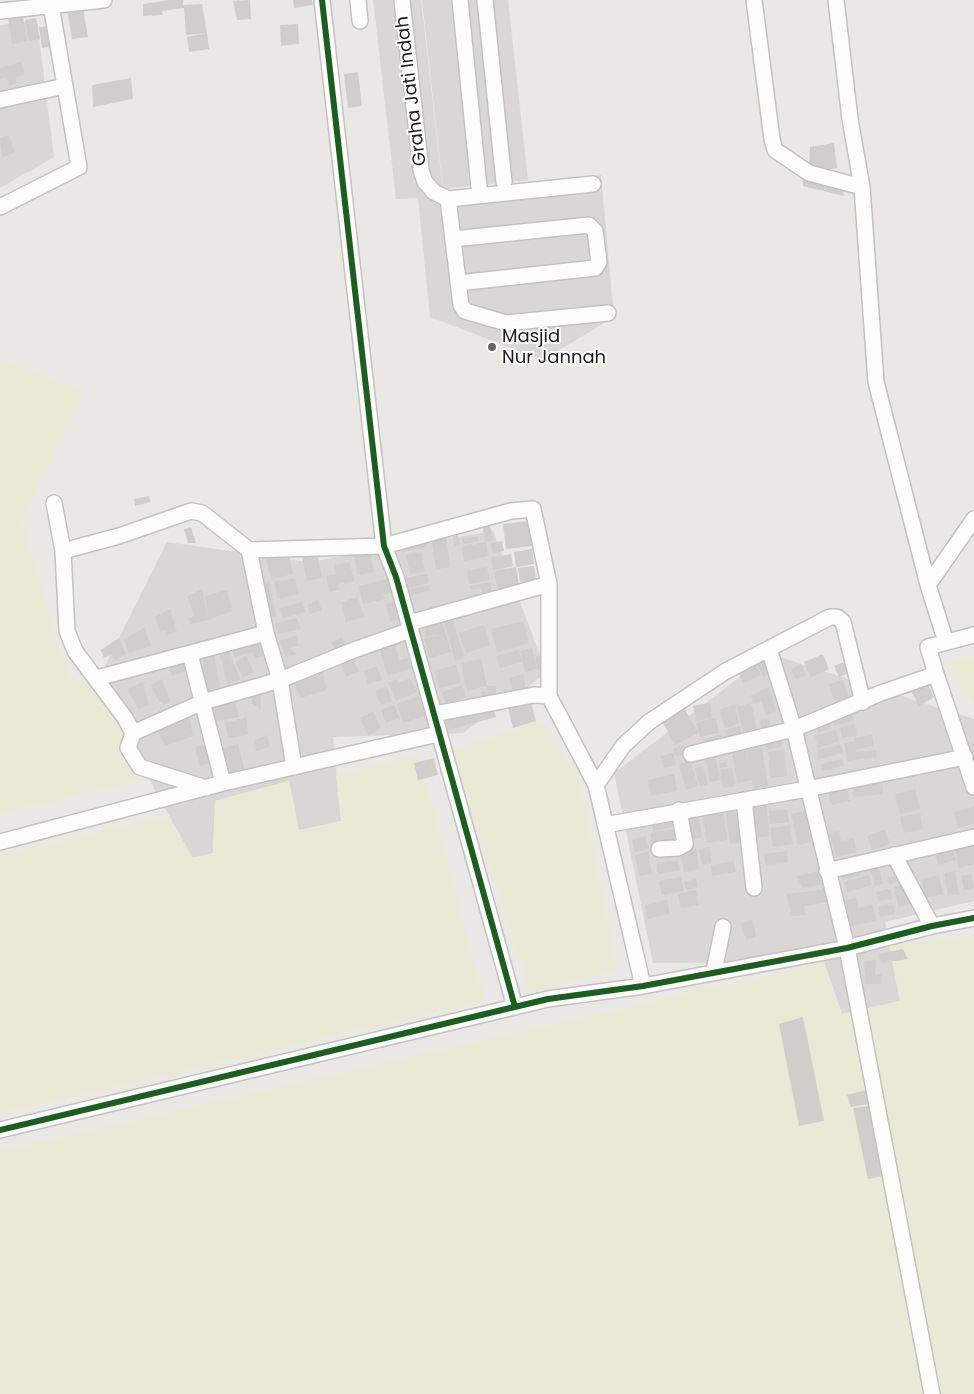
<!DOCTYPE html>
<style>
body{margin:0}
canvas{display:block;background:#eae8e4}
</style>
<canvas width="974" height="1394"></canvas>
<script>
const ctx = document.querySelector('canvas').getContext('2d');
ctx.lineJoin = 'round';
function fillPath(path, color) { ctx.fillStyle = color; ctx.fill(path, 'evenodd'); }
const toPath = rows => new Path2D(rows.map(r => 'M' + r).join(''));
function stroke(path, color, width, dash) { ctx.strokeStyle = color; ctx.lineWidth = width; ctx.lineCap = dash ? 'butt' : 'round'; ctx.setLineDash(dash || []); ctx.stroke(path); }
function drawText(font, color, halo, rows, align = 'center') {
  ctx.font = font + ' Poppins,sans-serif'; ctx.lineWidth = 4; ctx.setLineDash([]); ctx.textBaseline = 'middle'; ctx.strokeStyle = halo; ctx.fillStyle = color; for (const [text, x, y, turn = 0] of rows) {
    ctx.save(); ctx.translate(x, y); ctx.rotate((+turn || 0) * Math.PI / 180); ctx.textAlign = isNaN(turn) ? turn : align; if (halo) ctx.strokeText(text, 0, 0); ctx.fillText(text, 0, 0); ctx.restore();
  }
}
const residential = toPath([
 [373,0,421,0,443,191,601,175,614,317,543,360,430,317,418,198,396,199],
 [422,0,508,0,528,180,443,189],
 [37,21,54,157,0,188,0,25],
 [493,531,547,673,463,733,333,737,341,821,298,831,289,781,215,801,213,853,192,858,97,682,167,542,308,562],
 [770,654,974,719,974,901,885,922,900,1001,842,1014,824,962,653,963,614,773]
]);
const farmland = toPath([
 [0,359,84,391,22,520,69,680,97,682,149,778,0,814],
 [974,656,974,705,945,662],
 [540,721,579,778,618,970,530,992,452,750],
 [419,755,485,1001,0,1114,0,855,169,816,193,858,213,853,215,801,289,781,299,830,341,821,336,775],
 [974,935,974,1394,0,1394,0,1151,824,962,842,1014,900,1001,889,945]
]);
const building = toPath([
 [170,0,183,0,183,5,202,4,207,33,209,49,189,52,187,37,207,33,186,35,184,8,162,11,163,15,143,16,143,4],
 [250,0,251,19,237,20,233,1],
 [293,0,312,0,313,5,294,8],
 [83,7,88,37,72,39,67,10],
 [23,16,27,41,12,44,8,18],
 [36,18,40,39,29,41,25,20],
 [298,24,299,44,281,46,280,25],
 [48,26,52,47,42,48,39,27],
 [21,62,25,75,15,77,17,83,9,86,7,77,0,79,0,68],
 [358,72,362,106,348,108,344,74],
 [131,78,133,99,93,107,92,85],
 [9,135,15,153,2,157,0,138],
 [834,143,837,168,809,172,810,147],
 [802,173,843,186,844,196,803,186],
 [149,496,151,502,135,506,134,499],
 [489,521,493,540,485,542,482,522],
 [529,521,532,546,506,549,503,524],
 [191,527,196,543,188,543,184,529],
 [457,533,460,544,455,546,452,534],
 [446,535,450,567,436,569,431,538],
 [478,536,478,541,463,544,462,539],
 [425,538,427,547,403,552,401,543],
 [502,541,504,551,493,554,490,543],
 [486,542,488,556,464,561,462,547],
 [532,549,534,564,516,567,514,552],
 [370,551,374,572,358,575,354,555],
 [421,552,425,571,410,574,406,555],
 [317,553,322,578,307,581,302,556],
 [289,554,293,574,271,579,266,559],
 [511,554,513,566,493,570,491,558],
 [350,562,354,581,338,584,339,590,329,592,326,576,336,574,334,565],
 [534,566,536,580,520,582,518,568],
 [487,567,490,580,469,584,467,571],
 [516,567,519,584,497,588,494,571],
 [427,574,429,583,407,588,405,578],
 [395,577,398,592,383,595,385,599,363,604,359,586],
 [295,578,299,594,278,599,274,582],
 [269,581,276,617,265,619,258,584],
 [490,582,492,594,482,596,481,588,472,590,470,586],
 [428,585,430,591,409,596,408,590],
 [202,589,208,620,190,624,188,618,194,616,187,596],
 [227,590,232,611,208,620,205,596],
 [358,597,364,617,346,622,341,602],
 [318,600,322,610,310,614,307,605],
 [399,600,403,618,390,622,386,604],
 [302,602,306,612,283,618,279,608],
 [170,609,177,631,166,636,165,631,160,632,155,617],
 [297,618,301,629,278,634,275,624],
 [453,619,464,658,455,660,444,622],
 [442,621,451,652,429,658,424,639,440,634,426,637,424,626],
 [524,621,529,643,497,652,491,629],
 [484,625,490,645,466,653,459,633],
 [144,628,151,646,129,653,124,639],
 [296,635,299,646,290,648,296,654,286,657,279,641],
 [342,637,345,644,335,649,331,642],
 [119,638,126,654,114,660,111,655,104,658,101,650],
 [264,640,267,655,255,658,253,652,234,657,232,648],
 [394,643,400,660,407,658,411,668,388,676,379,648],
 [227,645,240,680,228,684,218,648],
 [213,648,220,687,207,690,201,651],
 [532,648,537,669,525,672,520,651],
 [519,650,522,662,500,668,497,656],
 [351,653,359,671,346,677,338,659],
 [823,654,829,669,811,677,804,662],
 [544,655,547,668,538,670,535,657],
 [246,656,254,672,243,678,235,662],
 [763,657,771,672,764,677,755,661],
 [184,659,190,670,172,676,168,663],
 [481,659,487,686,467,691,461,663],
 [847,661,852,672,839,677,834,666],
 [755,664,761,675,743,683,738,672],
 [801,664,806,675,796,679,791,669],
 [456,665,461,683,439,688,435,670],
 [377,666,382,680,368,684,364,671],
 [322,669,327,690,301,698,293,682],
 [523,674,526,689,513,693,509,678],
 [410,678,417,692,396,701,388,683,397,679,398,683],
 [162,679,170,702,164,705,162,702,159,702,151,685],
 [843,680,849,698,835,703,829,684],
 [143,682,149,705,138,709,128,689],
 [927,683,934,697,919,706,911,691],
 [462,685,466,697,446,704,442,692],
 [387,686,392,701,381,705,375,691],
 [487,686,496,686,496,699,482,699,482,691,487,692],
 [769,687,777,711,766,715,761,701,753,703,751,695],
 [260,688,261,710,252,703,249,689],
 [419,696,425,716,403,723,397,704],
 [235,701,239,717,216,721,213,703,221,704],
 [531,702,536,721,513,728,508,708],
 [710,703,712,718,696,721,693,706],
 [751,703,757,728,743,732,737,707],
 [492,704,496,717,449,730,446,714],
 [394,705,399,718,386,723,381,710],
 [735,705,739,724,725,728,720,709],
 [685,709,698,733,675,745,662,721],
 [851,710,854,720,834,726,831,715],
 [373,711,381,728,368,736,360,718],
 [189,715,193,736,165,746,156,726],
 [247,717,248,735,228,738,225,723],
 [712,718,716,718,719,733,700,737,696,723],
 [768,718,771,726,762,729,759,721],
 [828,718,831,728,818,732,815,723],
 [855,724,857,735,842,738,840,727],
 [740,726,742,733,726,737,725,730],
 [836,730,839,741,818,748,815,736],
 [721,734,723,740,704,744,703,739],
 [267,735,270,747,256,751,255,740],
 [872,735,874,746,856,749,856,752,876,750,877,757,847,761,844,743,854,741,854,738],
 [780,737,782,746,767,750,764,741],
 [209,743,213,762,200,766,195,747],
 [761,743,768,786,753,789,752,780,737,783,732,753,746,750,750,773,746,746],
 [238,744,245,772,234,775,232,771,227,773,221,749],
 [680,745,685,752,677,757,672,750],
 [841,745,843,753,819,759,817,750],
 [784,750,787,776,771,778,768,752],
 [674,753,676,765,663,768,660,756],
 [715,755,720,780,710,782,705,757],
 [434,758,438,775,418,780,414,763],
 [842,759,844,766,822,771,821,764],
 [690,761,698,786,686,790,679,764],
 [727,762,728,767,720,768,719,763],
 [703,766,708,784,700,787,695,768],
 [732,768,735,786,723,788,720,770],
 [674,774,677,791,651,796,648,780],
 [852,780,863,784,882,782,883,794,854,797],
 [847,788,850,801,832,805,828,793],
 [915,789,920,809,900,814,895,794],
 [767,804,769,836,752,838,752,805],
 [735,805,740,843,730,844,725,807],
 [974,807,974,824,958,828,954,812],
 [723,808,727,840,707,843,702,811],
 [787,809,789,822,770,824,769,811],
 [805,811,812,842,798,845,791,814],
 [920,813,923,829,903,833,900,817],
 [672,816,674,827,653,831,651,820],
 [699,817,702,838,688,840,685,819],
 [790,825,793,844,773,847,770,828],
 [675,829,677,843,653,847,650,833],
 [885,829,890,844,872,850,867,836],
 [839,831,841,841,854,838,857,852,836,857,829,833],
 [646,836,649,849,635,852,632,839],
 [974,840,974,864,959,868,954,845],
 [953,846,956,860,938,865,935,850],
 [709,847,712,863,702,865,699,849],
 [696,849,699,869,684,872,681,851],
 [787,851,788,863,766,865,764,854],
 [648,852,652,874,639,876,635,855],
 [893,857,895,865,879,868,883,884,875,886,868,863],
 [678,860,680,870,658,874,657,863],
 [734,861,736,872,712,876,711,865],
 [858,865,860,875,842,880,840,874],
 [823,870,827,884,802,888,797,876],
 [955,871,959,894,948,896,944,873],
 [902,874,903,879,889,884,887,878],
 [971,874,974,888,964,890,961,876],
 [869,875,872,885,847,892,844,882],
 [939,875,943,894,926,898,921,879],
 [681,877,684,891,662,895,659,881],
 [696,879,698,887,686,890,684,882],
 [905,884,909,905,898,907,894,887],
 [827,889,829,902,804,906,805,915,792,916,786,894],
 [890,889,892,899,878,901,876,892],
 [696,890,699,905,681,908,678,894],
 [856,898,858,908,873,905,876,921,851,926,845,900],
 [667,900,670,914,647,919,645,905],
 [893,904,895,914,880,917,878,907],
 [753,919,756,937,746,940,741,924],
 [903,949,908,959,881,963,879,954],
 [876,960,875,975,881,974,882,984,866,984,864,962],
 [803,1017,824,1121,799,1126,779,1024],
 [871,1089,873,1103,851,1107,847,1095],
 [875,1105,887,1175,868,1179,853,1108]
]);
const minor = toPath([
 [322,0,384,546,396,577,515,1007],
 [358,0,360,21],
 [402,0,421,170,425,182,434,192,448,199,593,184],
 [460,0,479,187],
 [485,0,504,182],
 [754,0,772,139,775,150,809,173,862,187],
 [836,0,850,119,862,187,876,382,928,585,946,642],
 [0,11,104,0],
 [0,100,65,86],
 [448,199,461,305,465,311,506,323,608,313],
 [0,207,79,167,51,5],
 [453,239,589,225,595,231,599,262,595,268,458,283],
 [54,503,63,551,67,631,75,651,125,718,133,733,128,748,140,767,206,788],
 [249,550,266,633,280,680,294,767],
 [63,551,119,536,191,511,202,513,249,550,384,546,511,511,533,509,549,584,549,696],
 [928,585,974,519],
 [409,623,549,584],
 [769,649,794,729,847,948,932,1394],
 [190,654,223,783],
 [936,674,928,647,974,635],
 [97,678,266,633],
 [434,714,534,695,549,696,596,785,643,986],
 [133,733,203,702,280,680,354,650,411,630],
 [691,754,794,729,881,693,936,674,974,787],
 [596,785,623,746,649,722,726,671,830,617,837,617,843,622,863,702],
 [744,800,754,888],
 [605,825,807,789,965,757],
 [0,842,223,783,438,734],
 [659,849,678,848,685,844,679,810],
 [894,855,932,926],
 [827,871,974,837],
 [714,971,723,927],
 [0,1130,548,999,643,986,847,948,932,926,974,918]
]);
const cycleway = toPath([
 [322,0,384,546,396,577,515,1007],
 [0,1130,548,999,643,986,847,948,932,926,974,918]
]);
const markers = [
 [492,347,5,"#636361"]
];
const streetNames = [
 ["Graha Jati Indah",412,91,-97]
];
const poiNames = [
 ["Masjid",502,337],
 ["Nur Jannah",502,358]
];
fillPath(residential, '#d9d7d5');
fillPath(farmland, '#e9ead6');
fillPath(building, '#d0cecb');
stroke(minor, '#c2c2c0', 18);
stroke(minor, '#fcfcfb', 15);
stroke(cycleway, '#1b5e20', 6);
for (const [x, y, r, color] of markers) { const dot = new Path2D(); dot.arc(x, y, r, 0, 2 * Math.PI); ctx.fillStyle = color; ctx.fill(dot); stroke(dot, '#fff', 2); }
drawText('18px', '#1b1b1b', '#fff', streetNames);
drawText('18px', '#1b1b1b', '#fff', poiNames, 'left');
</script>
